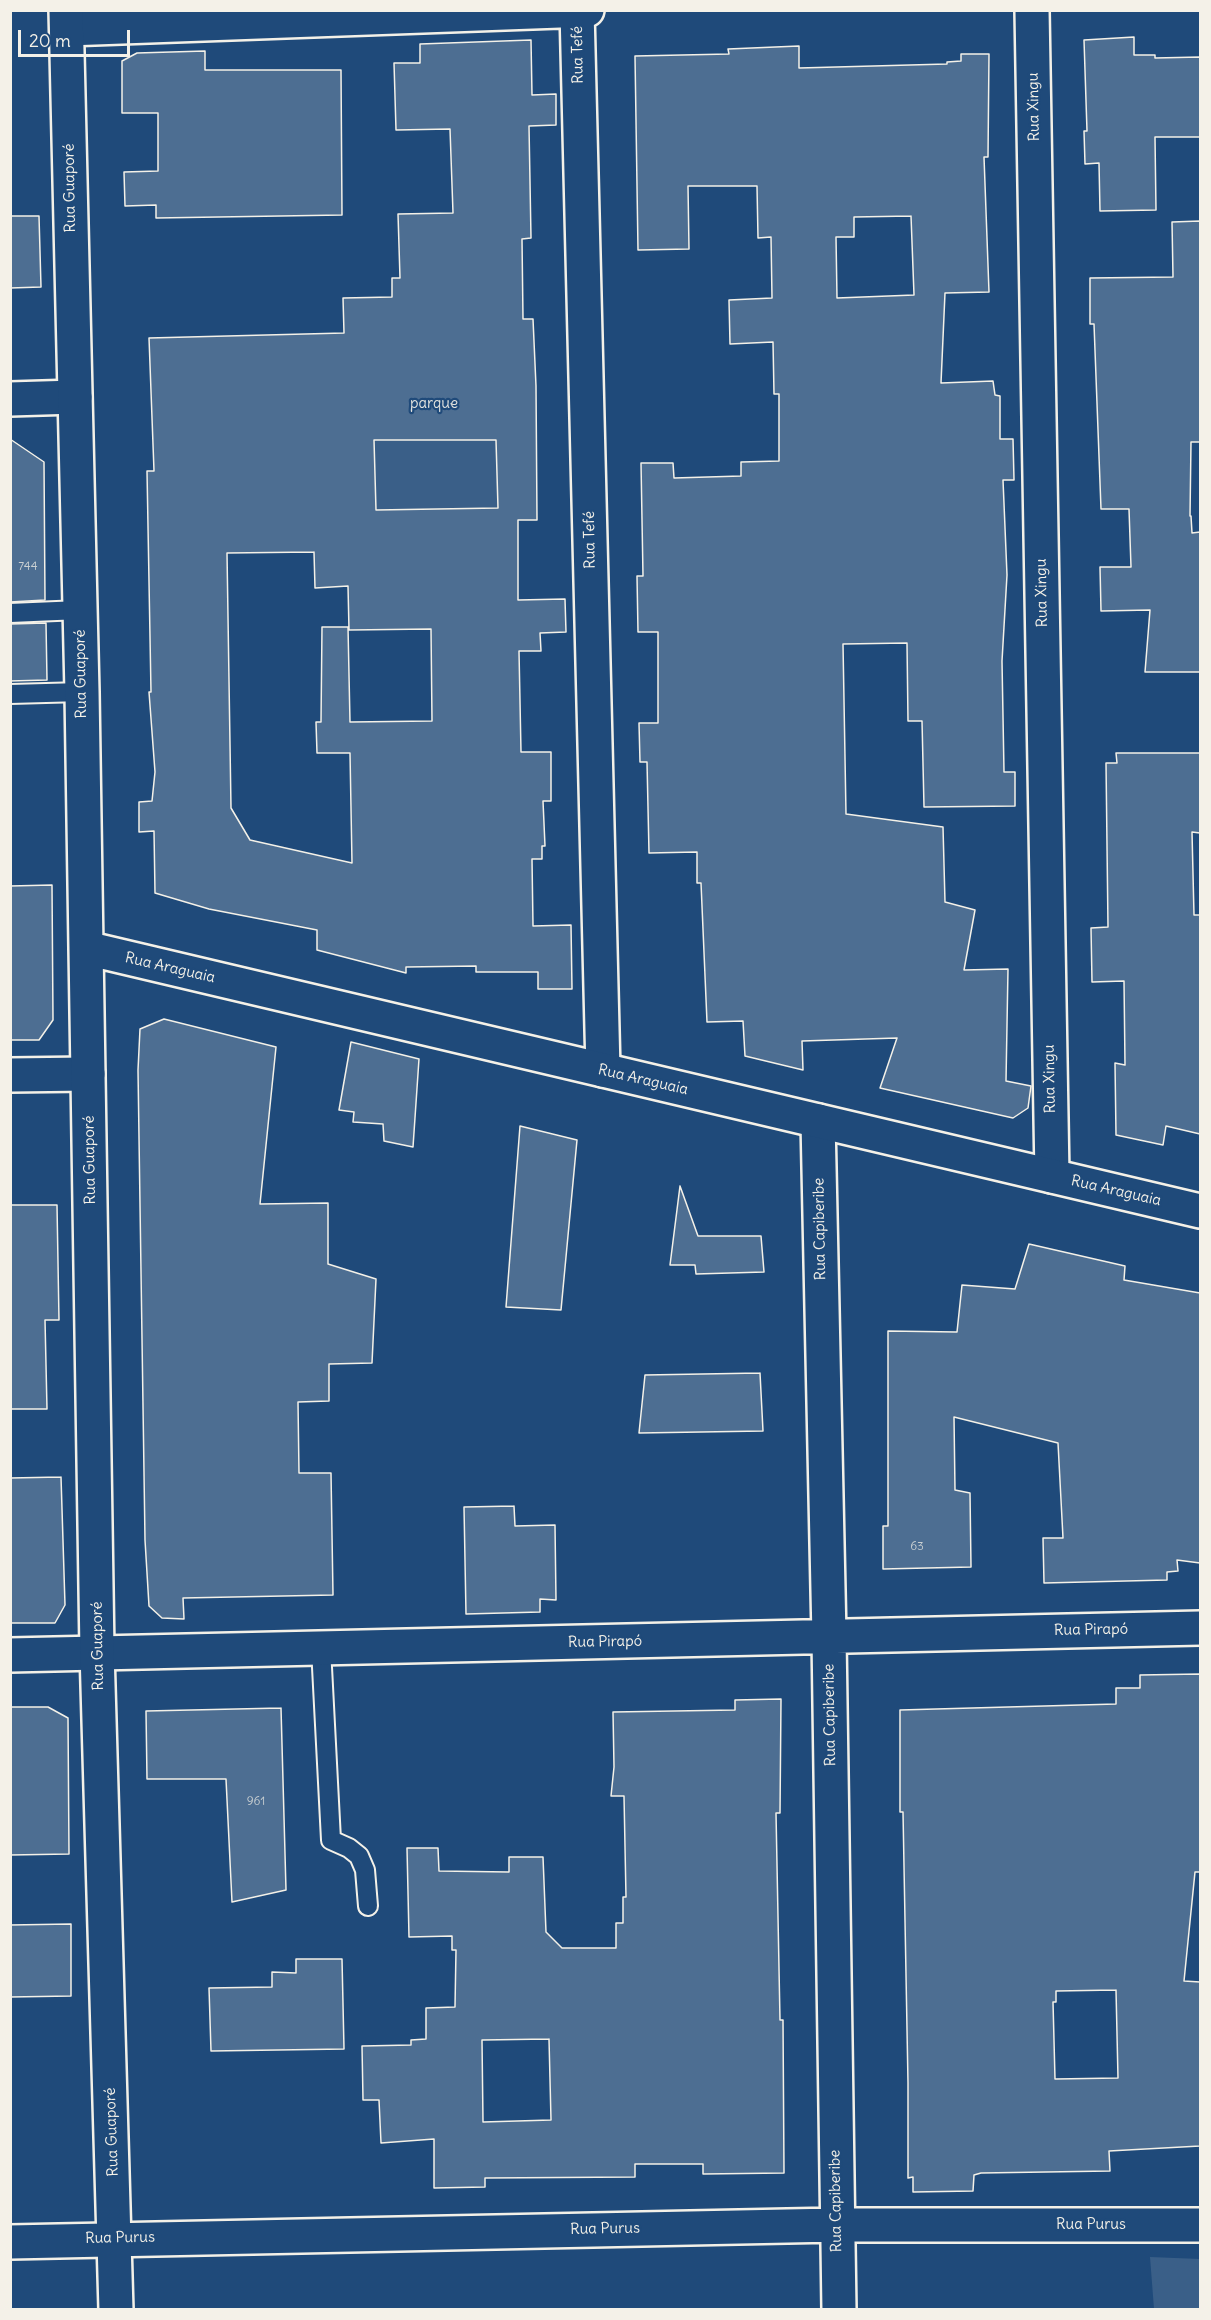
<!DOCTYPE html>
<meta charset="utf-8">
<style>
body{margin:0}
#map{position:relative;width:1211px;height:2320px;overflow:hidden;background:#1f4a7a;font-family:Delius,sans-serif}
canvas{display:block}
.frame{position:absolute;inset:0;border:12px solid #f4f1e8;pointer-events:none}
.scale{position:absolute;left:18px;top:30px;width:112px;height:27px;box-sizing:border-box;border:3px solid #f4f1e8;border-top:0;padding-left:8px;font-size:18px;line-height:21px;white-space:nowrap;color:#f4f1e8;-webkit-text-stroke:4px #1f4a7a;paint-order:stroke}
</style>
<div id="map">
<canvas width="1211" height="2320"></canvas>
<div class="frame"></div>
<div class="scale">20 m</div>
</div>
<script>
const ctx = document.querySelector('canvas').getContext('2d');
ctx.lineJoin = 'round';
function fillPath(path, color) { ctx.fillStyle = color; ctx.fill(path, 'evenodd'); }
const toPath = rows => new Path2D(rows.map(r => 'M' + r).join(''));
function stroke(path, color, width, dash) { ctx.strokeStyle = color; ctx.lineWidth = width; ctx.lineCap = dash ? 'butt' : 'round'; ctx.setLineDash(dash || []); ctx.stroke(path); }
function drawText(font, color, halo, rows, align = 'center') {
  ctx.font = font + ' Delius,sans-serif'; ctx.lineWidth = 4.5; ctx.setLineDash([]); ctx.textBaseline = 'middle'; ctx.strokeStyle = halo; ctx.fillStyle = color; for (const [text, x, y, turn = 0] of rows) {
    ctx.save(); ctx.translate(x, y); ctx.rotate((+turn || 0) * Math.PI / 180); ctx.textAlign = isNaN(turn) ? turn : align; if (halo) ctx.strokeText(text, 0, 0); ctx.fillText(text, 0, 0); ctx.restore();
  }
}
const green = toPath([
 [354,323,517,323,509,531,352,540],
 [1150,2257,1200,2259,1200,2309,1154,2309]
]);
const building = toPath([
 [1134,37,1134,55,1155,55,1155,58,1200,57,1200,137,1155,137,1156,210,1100,211,1099,163,1085,164,1084,131,1087,131,1084,40,1134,37],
 [531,40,532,95,556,94,556,125,529,126,531,238,522,239,523,319,533,319,536,386,537,520,518,520,518,600,565,599,566,632,540,633,541,651,519,651,521,752,551,752,551,801,543,801,545,846,542,846,542,859,532,859,533,926,571,925,572,989,538,989,538,972,476,972,476,966,406,967,406,973,317,950,317,930,209,909,155,893,154,831,139,832,139,802,152,801,155,772,149,692,151,692,147,471,154,471,149,338,344,333,343,298,392,297,392,278,400,278,398,214,453,213,450,129,396,130,394,63,420,63,420,44,531,40],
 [374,440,496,440,498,508,376,510,374,440],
 [314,552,315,588,348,586,349,630,431,629,432,721,350,722,348,627,322,627,321,722,316,722,317,753,350,753,352,863,250,840,231,808,227,553,314,552],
 [799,46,799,68,947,64,947,62,961,61,961,54,989,54,988,157,984,157,989,292,945,293,941,383,993,381,995,395,1000,396,1000,439,1013,439,1014,480,1003,480,1007,575,1002,661,1004,772,1015,772,1015,806,924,807,922,721,908,721,907,643,843,644,846,814,943,827,945,902,975,910,964,970,1008,969,1006,1081,1031,1086,1028,1108,1013,1118,880,1088,897,1038,802,1041,803,1070,745,1056,743,1021,707,1022,701,883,697,883,697,852,649,853,647,762,640,762,639,723,658,723,658,632,638,632,637,576,643,576,641,463,673,463,674,478,741,476,741,462,779,461,779,394,774,394,773,342,730,344,729,300,772,298,771,237,758,238,757,186,688,186,689,249,638,250,635,56,729,54,728,49,799,46],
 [911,216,914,295,837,298,836,237,854,237,854,217,911,216],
 [205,51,205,70,341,70,342,215,156,218,156,205,125,206,124,172,158,171,158,113,122,113,122,61,137,53,205,51],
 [10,216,39,216,41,287,10,288,10,216],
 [1200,221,1200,442,1191,442,1190,516,1191,516,1192,533,1200,532,1200,672,1145,672,1150,610,1101,611,1100,567,1131,567,1129,509,1101,509,1094,324,1090,324,1090,278,1173,277,1172,222,1200,221],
 [10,439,44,462,45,600,10,602,10,439],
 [46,623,47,680,10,681,10,624,46,623],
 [1116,753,1200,753,1200,833,1192,832,1194,915,1200,915,1200,1134,1166,1126,1163,1145,1116,1135,1115,1063,1125,1065,1124,981,1092,982,1091,928,1108,927,1106,763,1117,763,1116,753],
 [52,885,53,1020,39,1040,10,1040,10,886,52,885],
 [164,1019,276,1047,260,1204,328,1203,328,1264,376,1279,372,1363,329,1364,329,1401,298,1402,299,1473,331,1473,333,1595,183,1598,184,1619,162,1618,149,1606,145,1540,138,1070,140,1029,164,1019],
 [351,1042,419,1059,413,1147,384,1141,383,1124,353,1122,354,1112,339,1110,351,1042],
 [520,1126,577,1140,561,1310,506,1307,520,1126],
 [680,1186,698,1236,761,1236,764,1272,696,1274,695,1265,670,1265,680,1186],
 [10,1205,57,1205,59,1320,45,1320,47,1409,10,1409,10,1205],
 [1029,1244,1125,1266,1124,1280,1200,1293,1200,1563,1177,1560,1178,1571,1167,1572,1167,1580,1044,1583,1043,1538,1063,1538,1058,1443,954,1417,955,1490,970,1493,971,1567,883,1569,883,1526,888,1526,888,1331,957,1332,962,1285,1015,1289,1029,1244],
 [760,1373,763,1431,639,1433,645,1375,760,1373],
 [61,1477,65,1605,55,1623,10,1623,10,1478,61,1477],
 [514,1506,515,1526,555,1525,556,1600,540,1599,540,1612,466,1614,464,1507,514,1506],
 [1200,1674,1200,1872,1195,1872,1184,1981,1200,1982,1200,2146,1109,2151,1110,2171,981,2173,974,2175,973,2191,913,2192,913,2177,908,2178,908,2083,903,1812,900,1812,900,1710,1116,1704,1116,1688,1140,1688,1140,1675,1200,1674],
 [1116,1990,1118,2078,1055,2079,1053,2002,1056,2002,1056,1991,1116,1990],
 [781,1699,780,1813,776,1813,780,2020,783,2020,784,2173,703,2174,703,2164,635,2164,635,2177,485,2178,485,2187,434,2188,434,2139,381,2143,379,2100,363,2100,362,2046,411,2045,411,2040,426,2039,426,2008,455,2007,456,1950,452,1950,452,1936,409,1937,407,1848,438,1848,439,1871,509,1872,509,1857,543,1857,546,1932,562,1948,616,1948,616,1923,623,1923,623,1897,626,1897,624,1796,611,1796,614,1767,613,1712,735,1710,735,1700,781,1699],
 [549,2039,551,2120,483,2122,482,2040,549,2039],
 [10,1707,48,1707,68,1718,69,1854,10,1855,10,1707],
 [281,1708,286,1890,232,1902,226,1779,147,1779,146,1711,281,1708],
 [71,1924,71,1996,10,1997,10,1925,71,1924],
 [296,1959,342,1959,344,2049,211,2051,209,1988,272,1987,272,1972,296,1973,296,1959]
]);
const lane = toPath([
 [10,613,80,610],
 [10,694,82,692],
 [321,1648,331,1840,349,1848,359,1856,365,1870,368,1906]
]);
const street = toPath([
 [577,10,603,1070],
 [1032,10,1052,1176],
 [67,29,587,10],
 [10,399,75,397],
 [10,1075,88,1074],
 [818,1121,829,1637,839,2310],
 [10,1655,1200,1628],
 [10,2242,836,2225,1200,2225]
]);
const secondary = toPath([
 [66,10,82,692,97,1651,116,2310],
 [86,948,1200,1211]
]);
const numberNames = [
 ["744",28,567],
 ["63",917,1547],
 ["961",256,1802]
];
const streetNames = [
 ["Rua Tefé",578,55,-91],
 ["Rua Xingu",1034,107,-91],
 ["Rua Guaporé",70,188,-91],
 ["Rua Tefé",590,540,-91],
 ["Rua Xingu",1042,593,-91],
 ["Rua Guaporé",81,674,-91],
 ["Rua Araguaia",170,968,13],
 ["Rua Xingu",1050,1079,-91],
 ["Rua Araguaia",643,1080,13],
 ["Rua Guaporé",90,1160,-91],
 ["Rua Araguaia",1116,1191,13],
 ["Rua Capiberibe",820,1229,-91],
 ["Rua Pirapó",1091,1630,-1],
 ["Rua Pirapó",605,1642,-1],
 ["Rua Guaporé",98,1646,-91],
 ["Rua Capiberibe",830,1715,-91],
 ["Rua Guaporé",112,2132,-92],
 ["Rua Capiberibe",836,2201,-91],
 ["Rua Purus",1091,2225],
 ["Rua Purus",605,2229,-1],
 ["Rua Purus",120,2238,-1]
];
const parkNames = [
 ["parque",434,404]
];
fillPath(green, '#3a5f88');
fillPath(building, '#4d6e92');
stroke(building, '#f4f1e8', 1.5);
stroke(lane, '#f4f1e8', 22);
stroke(street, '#f4f1e8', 38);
stroke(secondary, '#f4f1e8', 38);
stroke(lane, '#1f4a7a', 18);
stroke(street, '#1f4a7a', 33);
stroke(secondary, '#1f4a7a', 33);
drawText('12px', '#cad0d2', null, numberNames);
drawText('15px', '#f4f1e8', '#1f4a7a', streetNames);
drawText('15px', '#e1e2de', '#1f4a7a', parkNames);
</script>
